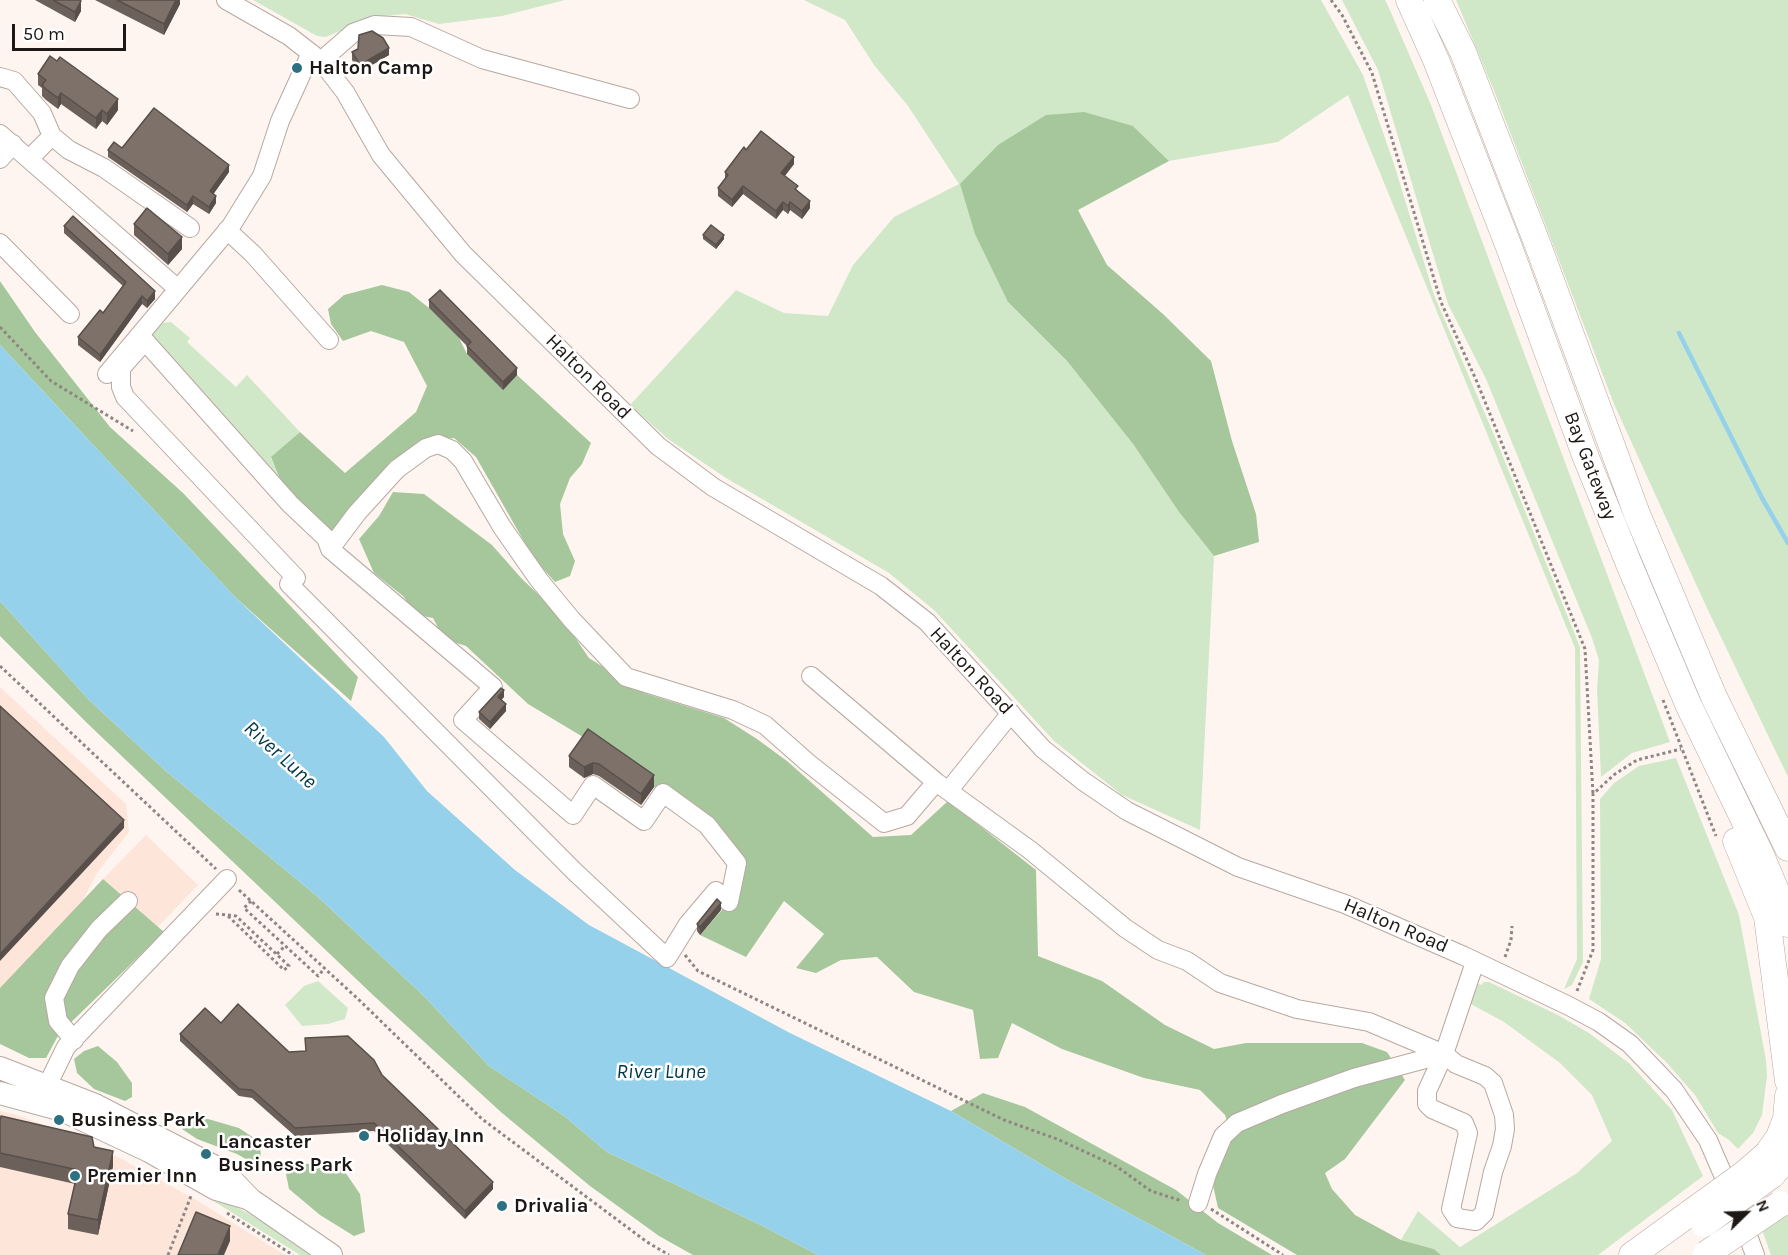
<!DOCTYPE html>
<style>
body{margin:0}
#map{position:relative;width:1788px;height:1255px;overflow:hidden;background:#fff5f0;font-family:Karla,sans-serif}
canvas{display:block}
.north{position:absolute;left:1716px;top:1183px;width:60px;height:60px;-webkit-text-stroke:4px #fff;paint-order:stroke;rotate:67deg;font-size:16px;font-weight:700;line-height:24px;text-align:center;color:#1d1815}
.north::after{content:'';display:block;margin:auto;width:21px;height:27px;background:#1d1815;clip-path:polygon(50% 0,100% 100%,50% 72%,0 100%)}
.scale{position:absolute;left:12px;top:24px;width:114px;height:27px;box-sizing:border-box;border:3px solid #1d1815;border-top:0;padding-left:8px;font-size:18px;line-height:21px;white-space:nowrap;color:#1d1815;-webkit-text-stroke:4px #fff;paint-order:stroke}
</style>
<div id="map">
<canvas width="1788" height="1255"></canvas>
<div class="north">N</div>
<div class="scale">50 m</div>
</div>
<script>
const ctx = document.querySelector('canvas').getContext('2d');
ctx.lineJoin = 'round';
function fillPath(path, color) { ctx.fillStyle = color; ctx.fill(path, 'evenodd'); }
const toPath = rows => new Path2D(rows.map(r => 'M' + r).join(''));
function stroke(path, color, width, dash) { ctx.strokeStyle = color; ctx.lineWidth = width; ctx.lineCap = dash ? 'butt' : 'round'; ctx.setLineDash(dash || []); ctx.stroke(path); }
function drawText(font, color, halo, rows, align = 'center') {
  ctx.font = font + ' Karla,sans-serif'; ctx.lineWidth = 5; ctx.setLineDash([]); ctx.textBaseline = 'middle'; ctx.strokeStyle = halo; ctx.fillStyle = color; for (const [text, x, y, turn = 0] of rows) {
    ctx.save(); ctx.translate(x, y); ctx.rotate((+turn || 0) * Math.PI / 180); ctx.textAlign = isNaN(turn) ? turn : align; if (halo) ctx.strokeText(text, 0, 0); ctx.fillText(text, 0, 0); ctx.restore();
  }
}
const built = toPath([
 [0,687,126,804,129,832,97,873,21,1024,0,1023],
 [146,835,198,885,158,927,103,879],
 [0,1111,17,1115,79,1138,120,1158,198,1201,285,1255,0,1255]
]);
const green = toPath([
 [253,0,565,0,502,16,439,24,405,14,373,17,326,37,317,36],
 [804,0,1321,0,1363,75,1394,164,1434,295,1495,437,1580,647,1583,962,1572,985,1564,989,1577,959,1575,648,1348,95,1278,142,1169,161,1133,126,1008,302,1067,361,1133,444,1179,512,1214,556,1200,830,1122,795,1054,741,935,611,889,573,726,478,668,439,630,405,736,290,784,313,828,316,853,265,894,217,959,184,908,106,874,65,845,20],
 [1342,0,1385,0,1389,8,1431,105,1670,742,1632,753,1601,777,1597,690,1599,660,1592,638,1486,379,1448,304,1378,70],
 [1456,0,1788,0,1788,777,1706,606,1614,404,1495,93],
 [171,322,190,338,187,342,236,387,247,375,300,432,271,458,290,504,145,341,163,323],
 [1676,758,1739,915,1766,1060,1767,1076,1762,1115,1753,1133,1738,1149,1729,1140,1718,1133,1695,1095,1666,1062,1625,1023,1589,999,1601,959,1600,799,1614,783,1639,766],
 [318,981,348,1008,345,1019,328,1024,302,1026,285,1005,304,986],
 [1483,982,1489,982,1558,1015,1589,1033,1630,1064,1672,1110,1703,1176,1598,1255,1441,1255,1434,1249,1401,1240,1418,1211,1460,1247,1577,1173,1612,1141,1592,1095,1560,1063,1504,1022,1469,1003,1478,984,1482,985],
 [141,1155,168,1168,258,1219,313,1255,300,1255,167,1172,139,1159],
 [1788,1215,1788,1255,1771,1255,1762,1230]
]);
const forest = toPath([
 [1084,112,1133,126,1169,161,1078,210,1107,265,1163,314,1211,361,1232,441,1256,514,1259,542,1214,556,1179,512,1133,444,1067,361,1008,302,975,234,960,184,998,145,1046,115],
 [0,281,35,332,110,427,183,493,358,677,351,701,235,597,0,345],
 [382,285,409,292,429,308,459,338,467,354,503,389,517,375,591,443,582,464,570,478,560,504,563,534,575,561,570,576,555,582,534,559,476,457,454,438,418,442,370,490,326,538,290,504,271,457,300,432,345,473,416,412,427,386,404,342,371,331,343,341,331,324,328,309,344,295],
 [393,492,424,494,492,545,522,579,559,614,589,658,644,693,724,718,757,739,787,761,873,837,911,835,948,801,1036,870,1038,956,1102,981,1165,1025,1214,1049,1246,1043,1362,1043,1387,1052,1405,1080,1345,1159,1325,1173,1332,1189,1355,1215,1401,1240,1434,1249,1441,1255,1297,1255,1218,1208,1213,1185,1231,1133,1225,1115,1200,1090,1144,1078,1062,1049,1012,1023,998,1058,980,1059,973,1010,914,992,877,957,841,960,816,973,796,968,824,934,784,901,746,957,700,935,729,902,737,863,663,793,588,740,528,704,466,646,444,639,433,618,417,615,403,596,374,573,359,539,379,516],
 [0,601,89,700,167,772,318,897,424,996,489,1066,563,1115,607,1152,761,1225,818,1255,693,1255,659,1236,590,1186,502,1113,374,996,88,724,0,636],
 [103,879,164,932,59,1034,46,1058,29,1058,0,1044,0,988],
 [98,1046,117,1062,132,1083,132,1097,125,1101,94,1089,77,1073,74,1059,84,1051],
 [983,1093,1025,1107,1176,1190,1218,1223,1272,1255,1206,1255,1066,1179,951,1111],
 [208,1119,239,1128,260,1142,261,1159,253,1163,237,1154,197,1139,182,1129,187,1120],
 [339,1163,360,1194,365,1232,354,1236,320,1215,289,1189,286,1174,304,1164]
]);
const water = toPath([
 [0,345,235,597,384,737,427,791,515,870,589,925,790,1033,951,1111,1066,1179,1206,1255,818,1255,761,1225,607,1152,563,1115,489,1066,424,996,318,897,167,772,89,700,0,601]
]);
const stream = toPath([
 [1679,333,1762,498,1788,543]
]);
const path = toPath([
 [1331,0,1342,15,1372,73,1441,302,1477,382,1585,649,1593,794],
 [0,327,51,381,133,431],
 [0,666,216,869],
 [1663,700,1716,836],
 [239,890,357,998,482,1119,647,1242,669,1255],
 [251,901,244,908,318,976,324,969],
 [216,914,227,915,236,916,289,966,284,970,227,915],
 [277,954,285,946],
 [685,955,698,971,1004,1120,1057,1139,1116,1166,1151,1191,1182,1201],
 [1505,957,1511,940,1512,926],
 [1577,991,1593,950,1593,794,1615,774,1637,760,1681,749],
 [1211,1209,1283,1255],
 [227,1213,293,1255],
 [168,1255,191,1196]
]);
const minor = toPath([
 [226,0,289,36,321,61,345,92,381,155,463,254,658,446,713,487,881,586,927,622,1043,749,1083,781,1127,811,1238,867,1345,904,1464,956,1569,1006,1599,1022,1630,1044,1674,1090,1708,1140,1740,1214,1755,1255],
 [321,61,353,33,375,25,411,27,482,59,630,99],
 [0,77,14,81,42,113,52,136,29,159],
 [0,134,178,289],
 [52,136,69,150,104,168,190,228],
 [0,159,13,144],
 [227,230,253,254,329,340],
 [0,243,70,314],
 [145,341,290,504,326,538,330,549,493,687,463,720,573,815,593,785,644,821,663,793,707,825,737,863,729,902,716,891,688,924,667,958,574,871,289,584,296,578,125,397,121,387,121,368,145,341],
 [107,374,231,226,262,176,280,121,311,53],
 [330,549,357,513,397,469,426,448,438,444,452,450,463,461,502,527,539,580,572,620,626,677,733,710,765,725,807,762,884,823,907,816,936,782,1030,850,1125,928,1158,950,1187,961,1220,983,1297,1009,1369,1022,1444,1054,1475,962],
 [811,676,936,782],
 [949,790,1011,713],
 [74,1040,58,1021,54,998,70,966,99,929,128,901],
 [1444,1054,1456,1064,1485,1076,1493,1083,1504,1115,1505,1129,1502,1146,1493,1172,1484,1213,1476,1221,1457,1218,1451,1209,1468,1133,1464,1123,1432,1109,1427,1104,1427,1091,1444,1054],
 [47,1086,66,1047,227,879],
 [1198,1203,1207,1174,1223,1136,1237,1123,1282,1104,1354,1078,1444,1054]
]);
const major = toPath([
 [0,1068,95,1105,223,1171,251,1200,331,1255],
 [0,1093,62,1110,149,1151,216,1189,247,1198]
]);
const highway = toPath([
 [1409,0,1436,60,1509,247,1585,455,1629,564,1688,704,1761,855,1783,907,1788,924],
 [1437,0,1463,52,1539,248,1637,514,1714,697,1788,848],
 [1736,841,1767,917,1788,1081],
 [1767,1154,1779,1137,1786,1119,1788,1096],
 [1772,1175,1788,1157],
 [1632,1255,1690,1213]
]);
const highwayBridge = toPath([
 [1690,1213,1744,1174,1767,1154],
 [1704,1224,1772,1175],
 [1706,1254,1780,1204]
]);
const wall = toPath([
 [35,0,80,0,81,11,75,22],
 [95,0,180,0,180,4,164,35],
 [358,49,389,55,360,72,352,60,352,52],
 [38,74,118,110,107,125,102,121,96,129,61,104,58,109,46,100,42,96,42,88,38,85],
 [122,148,229,172,213,194,216,203,209,214,193,204,187,212,108,157,108,150],
 [746,150,794,164,785,176,798,191,810,208,802,219,790,210,788,214,783,210,776,219,743,194,732,207,718,196,718,188,725,179,725,172],
 [134,224,182,249,168,265,134,235],
 [64,226,155,299,147,308,142,304,100,362,78,345,78,337,103,313,123,286,64,233],
 [703,235,724,239,716,249,703,239],
 [429,300,517,375,503,390,467,354,467,346,429,308],
 [504,697,501,700,506,711,490,729,479,719,479,712],
 [569,756,654,775,654,787,641,805,599,776,593,774,584,778,569,767],
 [721,910,700,935,697,931,697,924],
 [221,1023,289,1052,382,1075,493,1189,465,1219,374,1131,295,1136,252,1098,239,1096,180,1041,180,1034],
 [0,1121,94,1147,113,1166,98,1235,68,1229,68,1214,75,1184,0,1167]
]);
const shadedWall = toPath([
 [176,0,180,0,180,4,164,35,164,24],
 [81,1,81,11,75,22,75,12],
 [389,48,389,55,360,72,360,65],
 [61,93,61,104,58,109,58,98],
 [118,99,118,110,107,125,107,114],
 [102,110,102,121,96,129,96,118],
 [794,157,794,164,781,180,781,173],
 [229,165,229,172,210,199,210,191],
 [743,186,743,194,732,207,732,200],
 [193,196,193,204,187,212,187,205],
 [216,196,216,203,209,214,209,207],
 [810,201,810,208,802,219,802,211],
 [783,202,783,210,776,219,776,211],
 [790,202,790,210,788,214,788,206],
 [724,235,724,239,716,249,716,245],
 [182,237,182,249,168,265,168,254],
 [155,291,155,299,147,308,147,301],
 [142,296,142,304,100,362,100,355],
 [517,368,517,375,503,390,503,382],
 [504,690,504,697,498,704,498,697],
 [506,704,506,711,490,729,490,722],
 [593,763,593,774,584,778,584,767],
 [654,775,654,787,641,805,641,794],
 [124,820,124,828,0,961,0,954],
 [721,903,721,910,700,935,700,927],
 [113,1151,113,1166,98,1235,98,1220],
 [493,1182,493,1189,465,1219,465,1211],
 [230,1226,230,1241,224,1255,218,1255]
]);
const building = toPath([
 [53,0,80,0,81,1,75,12,53,0],
 [117,0,176,0,164,24,117,0],
 [372,31,383,38,389,48,360,65,352,52,358,49,359,35,372,31],
 [50,56,57,61,60,57,118,99,107,114,102,110,96,118,61,93,58,98,46,89,42,85,46,80,38,74,50,56],
 [154,108,229,165,210,191,216,196,209,207,193,196,187,205,108,150,114,142,122,148,154,108],
 [761,131,794,157,781,173,798,186,795,189,810,201,802,211,790,202,788,206,783,202,776,211,743,186,732,200,718,188,728,175,725,172,744,147,746,150,761,131],
 [147,208,182,237,168,254,134,224,147,208],
 [73,216,155,291,147,301,142,296,100,355,78,337,100,310,103,313,126,282,64,226,73,216],
 [711,225,724,235,716,245,703,235,711,225],
 [440,290,517,368,503,382,467,346,471,342,429,300,440,290],
 [501,688,504,690,498,697,506,704,490,722,479,712,501,688],
 [0,706,124,820,0,954,0,706],
 [588,729,654,775,641,794,599,764,593,763,584,767,569,756,588,729],
 [717,899,721,903,700,927,697,924,717,899],
 [238,1004,289,1052,306,1051,305,1038,348,1036,374,1060,382,1075,493,1182,465,1211,374,1123,295,1128,252,1090,239,1089,180,1034,205,1008,221,1023,238,1004],
 [1,1116,92,1137,94,1147,113,1151,98,1220,68,1214,78,1170,0,1153,0,1121,1,1116],
 [196,1212,230,1226,218,1255,178,1255,196,1212]
]);
const markers = [
 [297,68,6,"#2d7081"],
 [59,1120,6,"#2d7081"],
 [364,1136,6,"#2d7081"],
 [206,1154,6,"#2d7081"],
 [75,1176,6,"#2d7081"],
 [502,1206,6,"#2d7081"]
];
const poiNames = [
 ["Halton Camp",309,68],
 ["Business Park",71,1120],
 ["Holiday Inn",376,1136],
 ["Lancaster",218,1142],
 ["Business Park",218,1165],
 ["Premier Inn",87,1176],
 ["Drivalia",514,1206]
];
const streetNames = [
 ["Halton Road",588,377,45],
 ["Bay Gateway",1590,466,69],
 ["Halton Road",971,671,47],
 ["Halton Road",1396,926,23]
];
const waterNames = [
 ["River Lune",280,755,42],
 ["River Lune",661,1072]
];
fillPath(built, '#fee5da');
fillPath(green, '#d0e8c8');
fillPath(forest, '#a6c79c');
fillPath(water, '#96d1eb');
stroke(stream, '#96d1eb', 4.5);
stroke(minor, '#b7a8a1', 20);
stroke(major, '#b7a8a1', 24);
stroke(highway, '#b7a8a1', 27);
stroke(path, '#8e8682', 3, [3, 3]);
stroke(minor, '#fff', 18);
stroke(major, '#fff', 22);
stroke(highway, '#fff', 26);
stroke(highwayBridge, '#b7a8a1', 27, []);
stroke(highwayBridge, '#fff', 26);
fillPath(wall, '#6c615a');
fillPath(shadedWall, '#584f4a');
fillPath(building, '#7e7169');
stroke(building, '#584f4a', 1.5);
for (const [x, y, r, color] of markers) { const dot = new Path2D(); dot.arc(x, y, r, 0, 2 * Math.PI); ctx.fillStyle = color; ctx.fill(dot); stroke(dot, '#fff', 2); }
drawText('bold 20px', '#1d1815', '#fff', poiNames, 'left');
drawText('20px', '#1d1815', '#fff', streetNames);
drawText('italic 21px', '#01384a', '#fff', waterNames);
</script>
